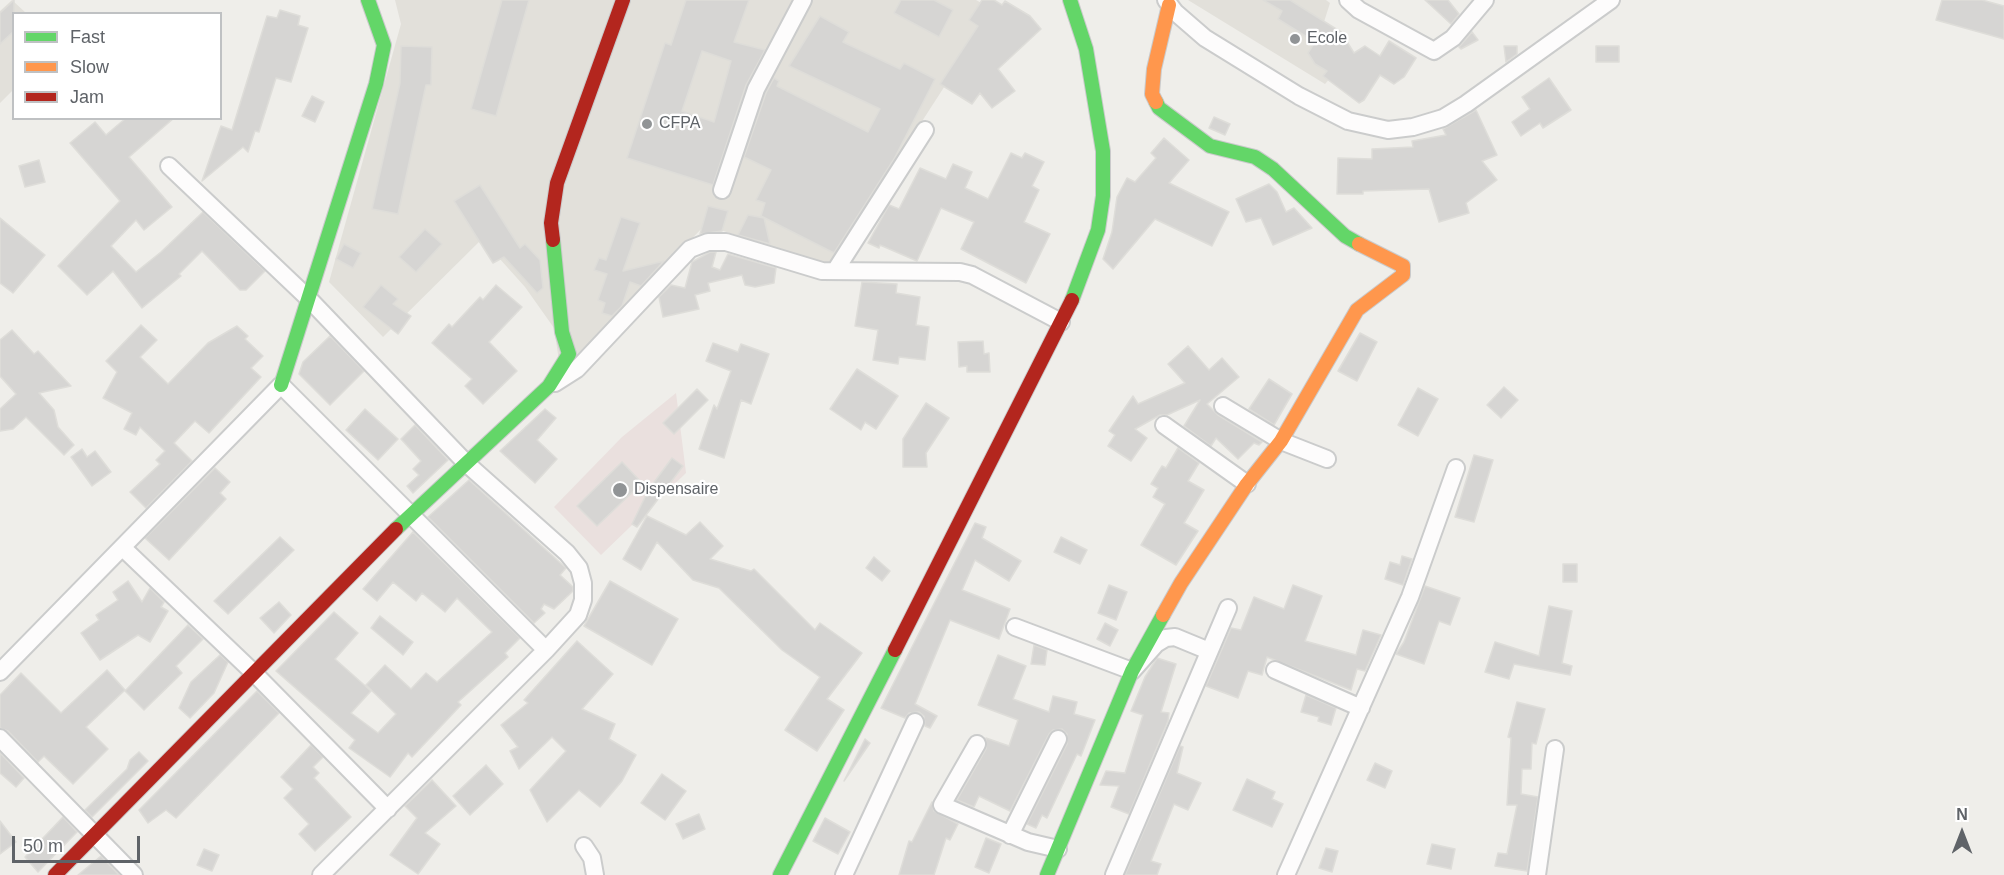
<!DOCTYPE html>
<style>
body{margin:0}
#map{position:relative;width:2004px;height:875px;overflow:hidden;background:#efeeea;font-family:Helvetica,sans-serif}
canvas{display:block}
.legend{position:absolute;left:12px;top:12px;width:210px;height:108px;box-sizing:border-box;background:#fff;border:2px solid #bfc1c3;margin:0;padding:8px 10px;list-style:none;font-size:18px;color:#5f6368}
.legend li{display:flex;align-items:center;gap:12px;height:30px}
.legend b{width:30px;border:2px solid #bfc1c3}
.north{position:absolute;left:1932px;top:803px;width:60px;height:60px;-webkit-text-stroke:4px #fff;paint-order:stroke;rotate:0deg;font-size:16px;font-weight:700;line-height:24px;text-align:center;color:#5f6368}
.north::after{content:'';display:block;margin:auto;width:21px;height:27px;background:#5f6368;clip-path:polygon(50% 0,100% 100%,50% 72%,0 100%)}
.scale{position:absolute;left:12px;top:836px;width:128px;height:27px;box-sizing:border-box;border:3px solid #5f6368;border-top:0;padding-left:8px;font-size:18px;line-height:21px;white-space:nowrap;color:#5f6368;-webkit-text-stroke:4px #fff;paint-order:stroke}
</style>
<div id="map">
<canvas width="2004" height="875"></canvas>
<ul class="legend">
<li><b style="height:8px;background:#63d668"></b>Fast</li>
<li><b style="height:8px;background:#ff974d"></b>Slow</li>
<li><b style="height:8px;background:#b3261e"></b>Jam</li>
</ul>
<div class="north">N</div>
<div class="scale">50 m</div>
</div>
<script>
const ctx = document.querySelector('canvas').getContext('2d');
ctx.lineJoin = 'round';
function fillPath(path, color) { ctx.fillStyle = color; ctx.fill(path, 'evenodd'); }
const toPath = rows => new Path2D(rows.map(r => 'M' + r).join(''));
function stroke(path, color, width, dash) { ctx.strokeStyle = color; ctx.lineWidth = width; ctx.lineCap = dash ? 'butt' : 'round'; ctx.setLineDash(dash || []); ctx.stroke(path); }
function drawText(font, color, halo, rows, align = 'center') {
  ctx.font = font + ' Helvetica,sans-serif'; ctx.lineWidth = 4.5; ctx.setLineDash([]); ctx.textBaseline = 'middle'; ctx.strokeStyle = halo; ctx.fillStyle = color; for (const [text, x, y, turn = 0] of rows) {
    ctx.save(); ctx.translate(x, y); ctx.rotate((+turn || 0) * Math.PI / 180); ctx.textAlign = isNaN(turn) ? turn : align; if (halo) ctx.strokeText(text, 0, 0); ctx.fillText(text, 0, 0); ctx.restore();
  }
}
const education = toPath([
 [12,0,26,13,14,14,13,90,0,103,0,11],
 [395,0,976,0,994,10,829,265,705,225,561,374,554,328,525,287,482,239,383,337,329,282,401,24],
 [1188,0,1326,0,1330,3,1323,25,1353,52,1325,84]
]);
const medical = toPath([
 [676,393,686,473,601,555,554,507,622,437]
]);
const building = toPath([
 [14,0,14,31,0,44,0,13,14,0],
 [502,0,529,0,496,116,471,109,502,0],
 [686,0,749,0,734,42,765,50,746,85,713,185,627,158,665,43,671,45,686,0],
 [702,51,731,61,714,122,682,111,702,51],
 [901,0,934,0,953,10,939,37,894,13,901,0],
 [982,0,994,0,1002,5,1005,1,1030,16,1041,29,998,69,1015,91,992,108,980,93,972,104,940,84,978,26,969,20,982,0],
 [1263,0,1290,0,1341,32,1354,53,1365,46,1380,56,1389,41,1416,58,1404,77,1394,84,1380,75,1364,100,1359,103,1323,76,1327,71,1315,64,1308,53,1315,42,1278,19,1282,11,1263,0],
 [1425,0,1448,0,1459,14,1451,24,1425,0],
 [1942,0,1982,0,2004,6,2004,39,1936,20,1942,0],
 [280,10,300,16,298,25,308,28,291,82,276,78,259,132,255,131,248,152,243,147,202,181,221,126,232,130,267,16,277,18,280,10],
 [820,16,849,32,843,42,900,69,904,63,935,79,894,159,834,253,761,216,765,203,756,200,771,170,744,157,766,93,774,78,779,81,777,86,868,132,880,109,789,66,820,16],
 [1472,32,1478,40,1461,49,1459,47,1472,32],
 [401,46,432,47,431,85,426,85,398,214,372,209,400,83,401,46],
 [1504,46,1517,46,1517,54,1506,62,1504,46],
 [1596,46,1619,46,1619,62,1596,62,1596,46],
 [1549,78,1571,110,1543,128,1540,123,1521,136,1512,122,1530,109,1522,97,1549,78],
 [312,96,324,102,315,122,302,116,312,96],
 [1476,110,1497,155,1482,161,1497,180,1466,203,1469,213,1439,222,1429,189,1363,191,1363,194,1337,194,1338,158,1372,159,1372,149,1413,147,1412,141,1446,135,1443,129,1476,110],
 [1214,117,1230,124,1225,135,1209,128,1214,117],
 [126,118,174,118,129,157,172,207,144,230,136,220,111,246,136,272,161,252,203,212,265,271,246,290,240,290,202,251,179,274,181,276,142,308,113,271,87,295,58,266,120,201,70,143,95,122,106,135,126,118],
 [1164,138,1189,160,1169,183,1229,212,1212,246,1155,219,1113,269,1103,259,1112,232,1117,197,1127,178,1135,182,1156,158,1151,153,1164,138],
 [1011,153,1022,158,1025,153,1044,162,1032,186,1039,190,1024,222,1050,234,1026,283,961,249,974,222,941,208,917,261,880,245,879,248,868,243,889,205,899,209,920,168,946,179,953,164,972,172,965,188,988,199,1011,153],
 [39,160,45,182,25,187,19,166,39,160],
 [1269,184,1277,192,1286,212,1294,208,1312,228,1273,245,1261,218,1246,222,1236,199,1269,184],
 [480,185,520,248,525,244,540,260,543,288,537,293,504,257,493,263,454,201,480,185],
 [708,206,728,211,722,231,700,234,708,206],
 [748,215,764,218,770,244,738,235,748,215],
 [621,217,640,223,623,271,664,261,641,286,630,282,622,306,612,316,602,313,605,303,598,300,607,274,594,270,599,258,606,260,621,217],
 [0,218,45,255,13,293,0,283,0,218],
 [425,229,442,244,416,272,399,257,425,229],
 [344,244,361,253,353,268,336,259,344,244],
 [710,252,716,252,712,267,720,270,728,254,776,268,774,283,755,287,745,285,742,275,708,283,710,291,695,295,699,309,663,317,659,297,671,285,685,288,692,262,710,252],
 [862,282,897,284,896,293,920,297,916,325,929,327,925,360,899,357,898,364,873,360,878,330,855,326,862,282],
 [381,285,398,299,393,304,411,316,398,334,363,307,381,285],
 [496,285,522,307,489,342,517,371,483,404,465,386,472,379,432,343,449,324,452,327,480,297,483,300,496,285],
 [141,325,157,340,140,357,168,384,208,343,237,326,248,336,245,339,263,356,251,368,261,377,209,433,195,421,174,443,192,461,146,508,130,492,160,464,156,460,165,451,140,427,136,435,124,429,132,413,103,398,117,372,106,361,141,325],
 [12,330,34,354,38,351,71,386,39,393,54,410,58,427,74,445,64,455,26,417,13,429,0,431,0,409,16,394,0,376,0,340,12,330],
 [1360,333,1377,342,1357,381,1338,371,1360,333],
 [330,336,364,371,330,405,299,374,303,362,330,336],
 [983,341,984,354,989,353,990,372,967,372,967,366,959,367,958,342,983,341],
 [713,343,738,352,741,344,769,354,751,404,741,400,724,458,699,449,714,405,717,409,731,371,706,361,713,343],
 [1188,346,1209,370,1222,358,1239,377,1207,404,1218,415,1262,442,1259,445,1254,443,1238,459,1216,438,1211,446,1184,426,1200,400,1167,415,1160,415,1135,429,1147,438,1131,461,1108,446,1115,435,1109,431,1133,396,1138,404,1185,383,1168,364,1188,346],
 [857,369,898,396,876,429,865,422,861,430,830,409,857,369],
 [1269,379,1292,394,1274,425,1249,409,1269,379],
 [1504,387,1518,400,1501,418,1487,405,1504,387],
 [1418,388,1438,399,1418,436,1398,425,1418,388],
 [697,389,708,400,674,434,663,423,697,389],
 [926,403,949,418,926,453,927,467,903,467,903,439,926,403],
 [365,409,398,439,378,460,346,430,365,409],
 [545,409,556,418,537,440,557,459,535,483,500,451,545,409],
 [415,425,448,460,413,493,407,486,419,475,413,469,421,461,401,439,415,425],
 [1178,448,1199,463,1188,481,1204,490,1184,523,1198,531,1176,565,1141,545,1165,504,1153,497,1158,488,1151,484,1162,466,1166,468,1178,448],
 [82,449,87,457,95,451,111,472,92,486,71,457,82,449],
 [1474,455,1493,460,1474,522,1455,517,1474,455],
 [672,458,683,466,637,527,632,524,649,489,672,458],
 [622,462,642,483,597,526,577,506,622,462],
 [215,468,230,482,220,493,226,499,169,560,145,538,215,468],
 [469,480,566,568,560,575,573,587,573,591,554,609,544,604,541,609,545,613,534,623,428,517,469,480],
 [647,516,686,535,700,522,723,546,710,559,751,571,754,569,815,630,820,623,862,653,827,699,844,710,817,751,785,730,820,677,782,650,719,588,693,580,657,542,641,570,623,559,647,516],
 [975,523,986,527,982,538,1021,561,1009,581,975,560,962,590,1010,609,999,639,950,620,915,704,937,716,930,728,925,726,924,716,919,712,909,713,905,718,881,708,975,523],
 [413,532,520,638,505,653,508,657,458,702,461,705,412,757,408,753,390,777,349,748,355,740,276,671,334,612,358,633,335,659,371,691,351,713,378,733,396,714,366,685,385,665,411,689,426,673,437,682,492,632,457,598,445,612,422,593,416,601,393,582,377,601,363,589,413,532],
 [280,537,294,550,228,614,214,601,280,537],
 [1061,537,1087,550,1080,564,1054,552,1061,537],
 [1402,556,1412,559,1403,585,1385,579,1390,562,1400,565,1402,556],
 [874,557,890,571,882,581,866,568,874,557],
 [1563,564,1577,564,1577,582,1563,582,1563,564],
 [128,581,142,602,150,588,164,602,161,607,168,611,150,642,138,635,100,660,81,633,99,620,96,615,118,600,113,592,128,581],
 [610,581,678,619,652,665,584,626,610,581],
 [1109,585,1127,592,1116,620,1098,613,1109,585],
 [1293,585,1322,596,1305,641,1356,655,1363,630,1381,635,1365,671,1357,669,1351,690,1267,657,1262,675,1248,671,1238,698,1206,686,1231,628,1241,630,1254,597,1284,609,1293,585],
 [1425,586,1460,598,1450,625,1439,621,1424,664,1396,654,1404,642,1425,586],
 [279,602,291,615,274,633,260,618,279,602],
 [1549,606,1572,611,1562,663,1572,666,1570,675,1514,664,1509,679,1485,672,1495,642,1539,656,1549,606],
 [380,616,413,642,403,655,371,628,380,616],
 [1105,623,1118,630,1110,646,1097,639,1105,623],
 [188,625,203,639,176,666,182,673,144,710,125,691,188,625],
 [577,641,613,674,582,709,615,724,609,739,636,755,622,781,600,807,579,790,547,822,530,790,566,751,552,737,519,769,510,751,518,747,501,725,528,703,524,700,577,641],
 [1034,645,1047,650,1045,665,1031,664,1034,645],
 [220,655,228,662,214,693,190,718,179,708,191,682,220,655],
 [998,655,1026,666,1013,699,1049,712,1053,696,1077,702,1074,714,1095,720,1081,756,1077,754,1047,818,1042,815,1036,828,1027,824,1067,744,1067,734,1062,729,1053,730,1049,734,1010,811,979,796,974,807,957,800,986,749,986,738,1009,746,1018,720,978,705,998,655],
 [1157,658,1176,664,1161,712,1169,713,1168,721,1129,814,1111,807,1119,786,1100,785,1106,771,1125,773,1143,715,1131,711,1145,677,1157,658],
 [107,670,125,690,86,727,108,749,73,784,44,756,38,762,8,731,0,728,0,695,21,673,61,713,107,670],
 [257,691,279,713,176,818,166,810,148,823,139,810,257,691],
 [1306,695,1336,708,1331,725,1318,721,1319,717,1301,712,1306,695],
 [1517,702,1545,709,1536,744,1532,743,1531,769,1522,769,1521,794,1538,797,1527,871,1495,866,1498,853,1507,854,1517,805,1507,805,1511,738,1508,737,1517,702],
 [865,739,870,743,844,781,865,739],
 [311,745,323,757,313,767,319,773,314,778,351,817,315,851,299,834,309,824,284,798,293,789,281,777,311,745],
 [1180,746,1183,747,1177,773,1201,783,1188,810,1174,804,1151,861,1161,864,1157,875,1125,875,1180,746],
 [139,752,148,761,92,817,85,810,127,769,130,760,139,752],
 [0,753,24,778,16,787,0,773,0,753],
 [1375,763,1392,771,1385,788,1367,780,1375,763],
 [486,765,503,784,470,815,453,796,486,765],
 [662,774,686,791,665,820,641,803,662,774],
 [1247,779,1275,792,1272,799,1283,804,1272,827,1233,810,1247,779],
 [432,780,456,806,425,833,440,844,418,874,390,855,417,818,405,806,432,780],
 [932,802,934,811,958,824,950,840,946,838,934,875,899,875,909,841,912,842,932,802],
 [699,814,705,829,683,839,676,824,699,814],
 [63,817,77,832,38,872,25,857,63,817],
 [825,818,850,832,838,854,813,841,825,818],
 [0,821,16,842,0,854,0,821],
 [986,838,1001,844,989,873,975,867,986,838],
 [1432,844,1455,849,1451,869,1427,864,1432,844],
 [1326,848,1338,851,1332,872,1319,868,1326,848],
 [204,849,219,855,212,871,197,865,204,849],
 [101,856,119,875,78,875,101,856]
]);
const street = toPath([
 [1166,0,1175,12,1205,38,1299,96,1348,121,1388,130,1413,127,1443,118,1466,104,1611,0],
 [1348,0,1359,10,1434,51,1453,38,1485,0],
 [169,166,309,299,466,463,567,553,579,568,583,583,583,600,578,615,546,650,321,875],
 [722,190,756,89,803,0],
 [835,271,925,130],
 [555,383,577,369,690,249,708,242,726,242,822,271,960,272,972,275,1061,322],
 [1223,406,1281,441,1327,459],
 [1164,425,1247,484],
 [123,548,255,674,388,809],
 [1015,627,1132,671,1156,644,1166,638,1175,637,1209,651],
 [1275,670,1361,708],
 [0,672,281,385,546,650],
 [0,738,134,875],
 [977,744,942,805,1028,842,1058,849],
 [1010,835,1058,739],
 [584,846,592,858,595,875],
 [844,875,915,722],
 [1114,875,1228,608],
 [1286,875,1410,597,1456,468],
 [1537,875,1555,749]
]);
const fast = toPath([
 [1070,0,1086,49,1103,151,1103,196,1098,230,1072,300],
 [1156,102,1159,108,1210,146,1255,157,1273,169,1345,236,1359,244],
 [281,385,376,84,384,45,368,0],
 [396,529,549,386,569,354,562,332,553,240],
 [780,875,895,650],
 [1047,875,1132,671,1163,615]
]);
const slow = toPath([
 [1156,102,1152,94,1154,69,1169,5],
 [1163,615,1181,583,1247,484,1281,441,1357,310,1403,275,1403,266,1359,244]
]);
const jam = toPath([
 [553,240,551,223,557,183,623,0],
 [895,650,1072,300],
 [55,875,396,529]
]);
const markers = [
 [1295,39,6,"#919496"],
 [647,124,6,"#919496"],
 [620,490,8,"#919496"]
];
const poiNames = [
 ["Ecole",1307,39],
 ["CFPA",659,124],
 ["Dispensaire",634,490]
];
fillPath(education, '#e2e0da');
fillPath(medical, '#eae0de');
fillPath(building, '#d6d5d3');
stroke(building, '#deddd9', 1.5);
stroke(street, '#cbcccc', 20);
stroke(fast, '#cacacb', 16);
stroke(slow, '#cacacb', 16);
stroke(jam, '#cacacb', 16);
stroke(street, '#fdfcfc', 16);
stroke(fast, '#63d668', 14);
stroke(slow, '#ff974d', 14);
stroke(jam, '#b3261e', 14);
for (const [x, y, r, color] of markers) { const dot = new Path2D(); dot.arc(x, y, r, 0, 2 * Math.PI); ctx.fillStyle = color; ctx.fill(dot); stroke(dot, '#fff', 2); }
drawText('16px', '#5f6368', '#fff', poiNames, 'left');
</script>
